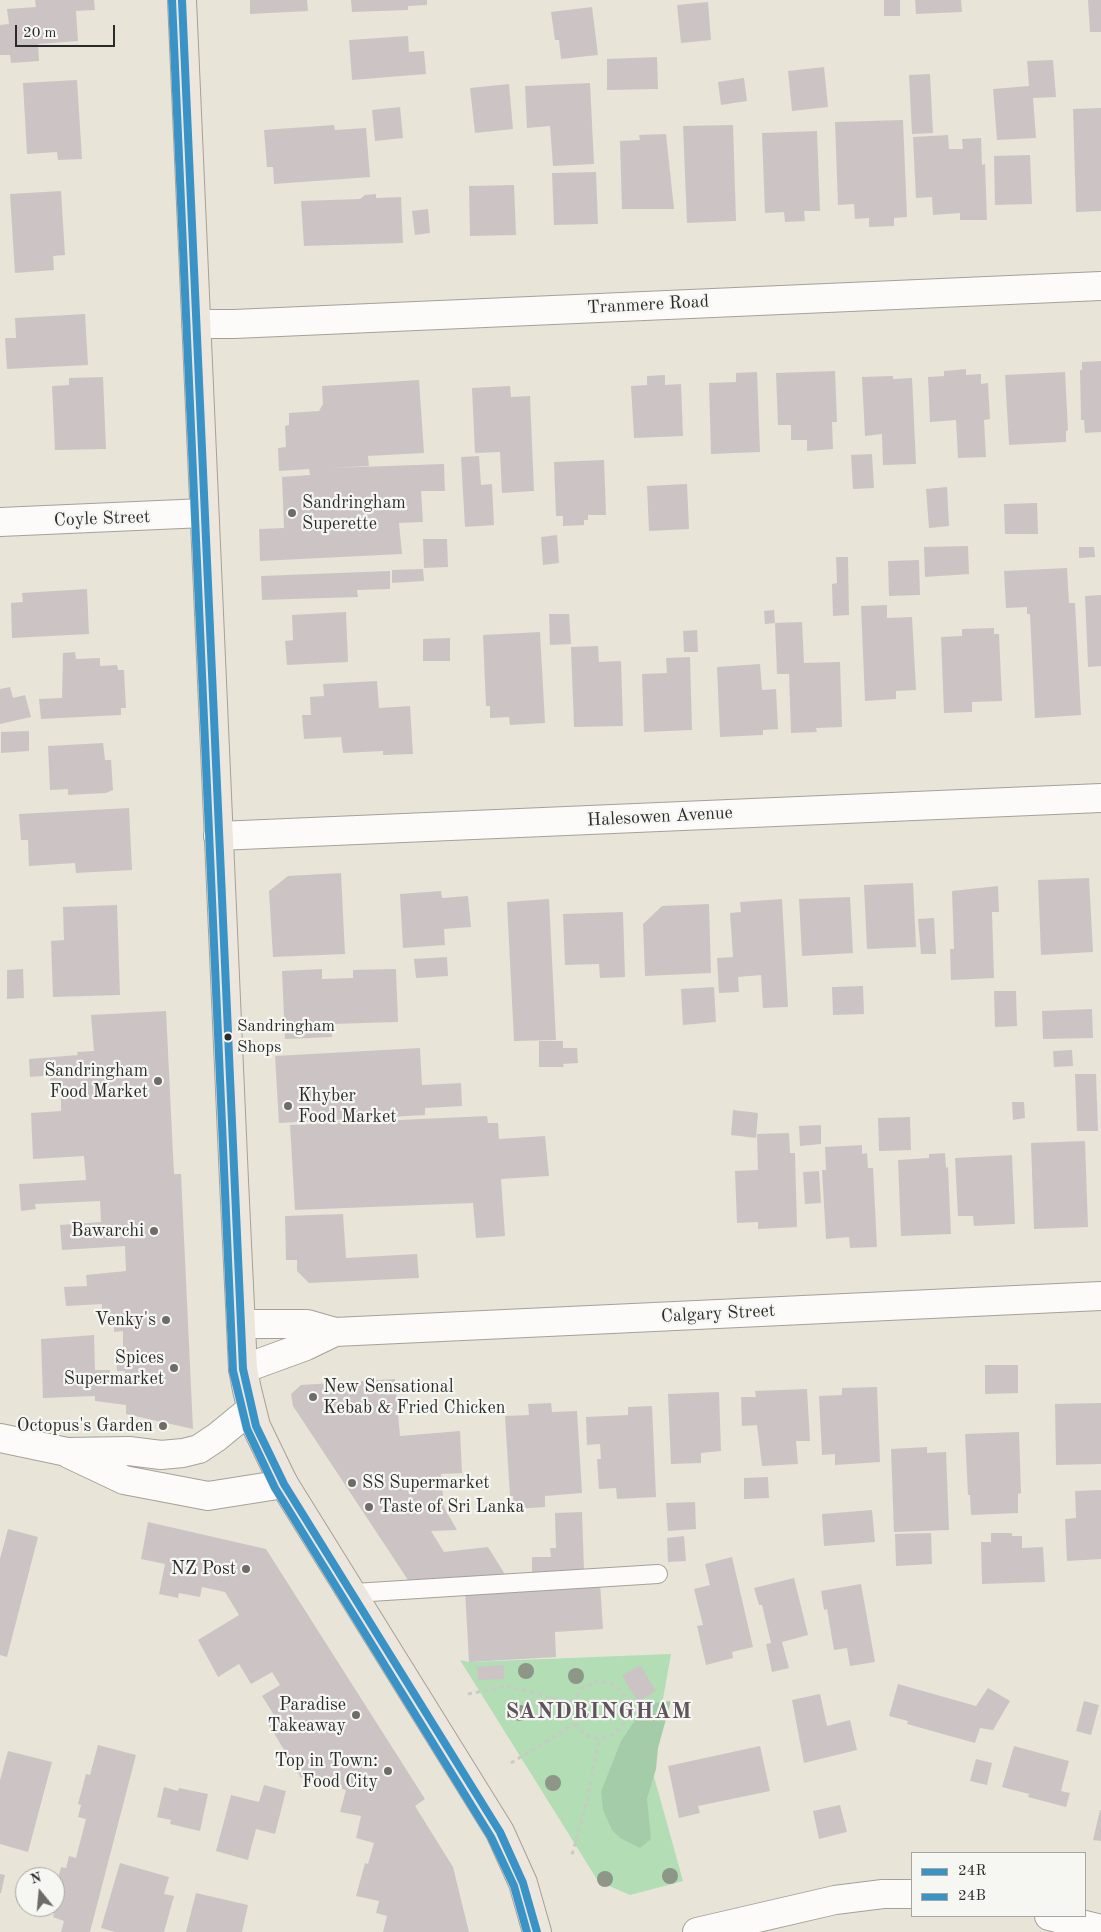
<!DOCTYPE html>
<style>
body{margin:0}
#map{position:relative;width:1101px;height:1932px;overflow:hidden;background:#e8e4d7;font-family:"Old Standard TT",serif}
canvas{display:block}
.legend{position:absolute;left:911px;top:1852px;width:175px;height:65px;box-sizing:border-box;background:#f6f6f2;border:1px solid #a5a5a2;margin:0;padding:6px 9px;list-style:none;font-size:15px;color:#2b2b2b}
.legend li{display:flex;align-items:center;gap:10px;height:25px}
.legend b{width:25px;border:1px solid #a5a5a2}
.north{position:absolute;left:15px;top:1867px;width:50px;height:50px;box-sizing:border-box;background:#f6f6f2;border:1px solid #a5a5a2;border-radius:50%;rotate:343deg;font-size:14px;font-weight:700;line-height:20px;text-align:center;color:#2b2b2b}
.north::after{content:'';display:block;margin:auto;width:18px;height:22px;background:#6d6c67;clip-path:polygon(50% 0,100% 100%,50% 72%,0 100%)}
.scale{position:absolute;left:15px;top:25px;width:100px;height:22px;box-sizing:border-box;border:2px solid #2b2b2b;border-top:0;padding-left:6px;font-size:15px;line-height:18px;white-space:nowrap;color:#2b2b2b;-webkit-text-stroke:4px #f6f6f2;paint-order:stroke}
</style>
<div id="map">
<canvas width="1101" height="1932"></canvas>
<ul class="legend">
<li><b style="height:6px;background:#3a93c7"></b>24R</li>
<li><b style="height:6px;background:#3a93c7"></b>24B</li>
</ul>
<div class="north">N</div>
<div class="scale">20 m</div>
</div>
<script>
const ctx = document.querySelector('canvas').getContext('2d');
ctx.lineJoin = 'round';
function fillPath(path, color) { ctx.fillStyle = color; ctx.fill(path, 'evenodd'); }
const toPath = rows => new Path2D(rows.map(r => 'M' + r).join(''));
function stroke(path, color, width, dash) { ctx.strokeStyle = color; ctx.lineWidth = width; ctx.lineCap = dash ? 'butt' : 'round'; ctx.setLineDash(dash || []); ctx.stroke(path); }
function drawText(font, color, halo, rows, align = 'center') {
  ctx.font = font + ' "Old Standard TT",serif'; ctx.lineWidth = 4.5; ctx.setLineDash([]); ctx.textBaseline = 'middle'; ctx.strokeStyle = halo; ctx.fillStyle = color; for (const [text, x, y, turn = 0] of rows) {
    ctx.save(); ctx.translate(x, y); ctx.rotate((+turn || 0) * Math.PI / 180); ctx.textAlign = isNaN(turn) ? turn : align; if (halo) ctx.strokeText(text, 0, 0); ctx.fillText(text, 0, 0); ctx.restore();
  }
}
const green = toPath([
 [671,1654,651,1766,683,1881,630,1895,598,1881,460,1660,469,1662]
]);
const forest = toPath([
 [671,1701,658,1748,656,1769,647,1799,651,1839,640,1848,620,1838,612,1830,603,1810,601,1792,621,1741,646,1704]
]);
const building = toPath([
 [35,0,94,0,95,10,76,11,78,41,38,44,39,61,11,63,10,55,0,55,0,25,9,24,7,9,36,7],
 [250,0,307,0,308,11,250,14],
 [351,0,427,0,427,5,408,6,408,10,352,12],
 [884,0,900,0,900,16,884,16],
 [915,0,961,0,962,12,916,14],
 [1088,0,1101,0,1101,32,1090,32],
 [708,2,711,40,681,43,677,5],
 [592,7,598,55,561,59,559,40,555,40,551,12],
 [408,36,409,52,424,51,426,74,352,80,349,40],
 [657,57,658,89,607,90,607,59],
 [1053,60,1056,97,1033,98,1036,138,997,140,993,89,1029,86,1027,61],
 [824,67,828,107,792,111,788,71],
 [930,74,933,133,912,134,909,75],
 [744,78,747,101,721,105,718,82],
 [77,80,82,159,58,160,57,152,27,154,23,83],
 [590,83,594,164,553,166,550,126,527,128,525,86],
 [509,84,513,129,475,133,470,88],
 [400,107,403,138,375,141,372,110],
 [1101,108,1101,211,1076,212,1073,109],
 [903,120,907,217,894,218,894,226,869,227,869,218,855,219,854,204,838,205,835,122],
 [334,125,335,130,366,128,370,177,274,184,273,167,267,167,264,130],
 [733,125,736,221,687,223,683,126],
 [817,131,820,211,804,211,805,221,785,222,784,212,765,213,762,133],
 [666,134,674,209,622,209,620,141,640,140,639,135],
 [948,135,949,149,963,149,962,139,981,138,982,165,985,164,987,220,960,220,960,213,933,215,932,197,916,198,913,137],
 [1030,155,1032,204,995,205,994,156],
 [596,172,598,224,554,225,552,173],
 [514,185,516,235,470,236,469,186],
 [61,191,65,255,53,256,54,270,15,273,10,194],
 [376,194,376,198,401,197,403,243,304,246,301,201,360,199,365,195],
 [428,209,430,233,415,235,412,211],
 [85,314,88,365,7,369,5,338,16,338,15,318],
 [1101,361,1101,432,1085,433,1084,420,1081,420,1080,370,1082,370,1082,362],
 [966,369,966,375,981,374,981,384,988,383,990,419,984,420,986,457,958,458,956,420,930,422,928,377,944,376,944,371],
 [835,371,837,422,832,422,833,449,807,451,807,440,791,440,791,425,778,425,776,373],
 [757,372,760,452,711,454,709,383,736,382,736,373],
 [1065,372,1068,430,1066,431,1066,442,1009,445,1005,375],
 [665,375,665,385,681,384,683,436,634,438,631,386,647,385,647,376],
 [893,376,893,379,912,378,916,464,883,465,882,434,865,436,862,377],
 [103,377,106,449,55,450,52,386,69,385,69,378],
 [419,380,424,453,368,456,369,466,331,468,444,464,445,491,421,491,423,522,399,523,402,554,260,561,259,529,284,528,282,477,310,475,309,469,279,471,278,448,286,447,285,426,289,425,289,413,319,411,323,404,322,386],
 [510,386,511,397,530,396,534,491,502,493,500,452,475,453,472,388],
 [872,454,874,488,853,489,851,455],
 [479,456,481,485,492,484,494,525,465,527,461,457],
 [604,460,606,515,588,515,588,520,584,520,584,525,563,526,563,516,556,516,554,462],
 [687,484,689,529,649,531,647,486],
 [947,487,949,526,929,528,926,489],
 [1037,503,1038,534,1005,534,1004,504],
 [557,535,559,563,543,565,541,537],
 [423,539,447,539,448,567,424,568],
 [968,546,969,574,925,577,924,547],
 [1079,547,1094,547,1095,557,1079,558],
 [836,557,848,557,849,615,833,616,832,584,837,583],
 [919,560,920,595,889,596,888,561],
 [1067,568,1069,603,1075,603,1081,715,1035,718,1030,614,1027,614,1027,607,1006,608,1004,571],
 [423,569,424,581,392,583,392,570],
 [390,571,390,589,357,590,358,597,262,600,261,576],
 [87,589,89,634,12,638,11,603,23,602,22,593],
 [1101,595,1101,666,1088,667,1085,596],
 [887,605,887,618,912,617,916,690,896,691,896,699,865,701,861,606],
 [774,610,775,623,765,624,764,611],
 [346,612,348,662,287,665,285,641,293,640,292,615],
 [549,614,569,614,571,644,550,645],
 [802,622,804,663,840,662,842,727,816,728,817,732,791,733,789,674,777,674,775,623],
 [994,628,994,634,999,634,1002,701,972,702,972,712,944,713,941,637,962,636,962,629],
 [697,630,698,652,684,652,683,631],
 [540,632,545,723,510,725,509,717,490,718,490,706,486,706,483,635],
 [450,638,450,661,423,661,423,639],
 [598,646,599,662,621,661,623,726,574,727,571,647],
 [75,652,76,659,100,658,100,666,117,665,118,670,124,670,126,708,121,708,121,715,41,719,39,699,62,698,63,653],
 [690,657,692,730,644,732,642,674,667,673,666,658],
 [760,664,762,690,776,689,778,729,763,730,763,735,720,737,717,667],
 [377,681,379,708,410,706,413,754,383,755,383,751,343,753,341,737,304,739,302,715,311,715,310,697,324,696,323,684],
 [10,687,13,698,25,695,31,717,0,724,0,689],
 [29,731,29,751,1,753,1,732],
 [103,743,105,760,111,760,113,790,106,793,68,795,68,789,50,790,48,746],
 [129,808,132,870,76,873,75,863,29,866,28,840,21,840,19,814],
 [341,873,345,954,273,957,269,891,288,876],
 [1089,878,1093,952,1041,955,1038,880],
 [913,883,916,947,867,949,864,885],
 [998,886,999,912,992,912,994,978,951,980,950,949,954,949,952,891],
 [441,891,442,898,468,896,471,927,444,929,445,945,403,948,400,894],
 [850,897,853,953,802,956,799,899],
 [549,899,556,1040,514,1041,507,902],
 [782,899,788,1007,763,1008,761,975,738,977,739,992,719,993,717,958,733,957,730,913,741,912,740,902],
 [709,904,711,973,645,976,643,924,662,906],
 [117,905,120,995,53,997,51,941,64,940,63,907],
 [623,912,625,977,600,978,599,964,565,965,563,914],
 [934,918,936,954,921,954,918,919],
 [447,957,448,976,416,978,414,959],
 [23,969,24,998,7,999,7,970],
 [322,969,322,979,353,978,353,970,396,969,398,1022,331,1024,332,1037,285,1039,282,971],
 [863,986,864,1014,833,1015,832,987],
 [714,987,716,1022,683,1025,681,989],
 [994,991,1016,991,1017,1026,995,1027],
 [1092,1009,1093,1038,1043,1039,1042,1011],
 [166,1011,174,1174,181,1174,193,1429,126,1414,126,1405,95,1401,95,1396,43,1398,41,1339,94,1335,95,1370,110,1370,110,1382,126,1382,125,1371,117,1371,116,1348,123,1348,123,1331,114,1332,114,1315,102,1314,102,1304,66,1306,64,1287,87,1286,86,1275,126,1271,125,1246,62,1250,60,1225,101,1222,100,1201,35,1204,36,1209,21,1211,19,1184,86,1180,84,1156,33,1159,31,1113,61,1111,61,1095,51,1095,50,1078,79,1077,80,1073,30,1077,29,1059,78,1055,77,1052,94,1051,91,1015],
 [539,1041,563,1041,563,1048,577,1048,578,1063,563,1064,564,1067,539,1067],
 [420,1048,422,1085,461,1083,462,1106,425,1108,425,1115,279,1123,275,1056],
 [1072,1050,1073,1066,1054,1067,1053,1051],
 [1075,1074,1096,1074,1098,1131,1077,1131],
 [1012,1102,1024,1102,1025,1118,1013,1120],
 [733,1110,758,1113,756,1138,731,1135],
 [487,1116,488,1123,498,1123,499,1139,545,1136,549,1176,501,1179,505,1236,476,1238,473,1203,295,1210,290,1125],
 [910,1117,911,1150,879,1151,878,1118],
 [821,1125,821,1144,800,1146,799,1126],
 [789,1133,790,1153,795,1153,797,1227,758,1229,758,1222,737,1223,735,1171,758,1170,757,1134],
 [1085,1141,1088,1227,1034,1229,1031,1143],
 [862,1145,862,1154,867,1153,868,1168,873,1168,877,1247,850,1248,849,1237,826,1239,822,1170,826,1170,825,1147],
 [945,1153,946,1168,948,1167,951,1234,901,1236,898,1160,929,1158,929,1154],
 [1012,1155,1015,1224,974,1226,973,1216,958,1216,955,1158],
 [819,1171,821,1203,805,1204,803,1172],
 [343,1214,346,1258,417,1254,419,1278,309,1283,297,1271,297,1260,286,1260,285,1216],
 [985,1365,1018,1365,1018,1393,985,1394],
 [395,1379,400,1436,460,1431,462,1473,441,1474,444,1507,457,1530,431,1531,444,1552,488,1547,506,1576,408,1580,293,1406,291,1394,301,1385],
 [877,1387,880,1462,835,1465,835,1454,822,1455,819,1396,842,1395,842,1388],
 [807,1389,810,1441,796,1441,798,1464,762,1466,757,1425,742,1426,741,1397,756,1397,755,1391],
 [719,1392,721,1451,701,1453,701,1463,671,1464,668,1394],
 [551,1403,552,1412,577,1411,582,1493,545,1496,545,1507,514,1509,513,1496,510,1496,505,1416,529,1415,528,1404],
 [1101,1403,1101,1464,1056,1465,1055,1404],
 [652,1406,656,1497,617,1499,616,1488,599,1489,597,1459,601,1459,600,1444,587,1445,586,1417,628,1415,628,1407],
 [1019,1432,1021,1493,1018,1494,1018,1513,971,1515,970,1495,968,1495,965,1434],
 [927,1447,927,1453,946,1452,949,1530,894,1532,891,1449],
 [768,1477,769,1498,744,1499,744,1478],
 [1101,1490,1101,1559,1067,1561,1065,1519,1076,1518,1075,1491],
 [695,1502,696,1529,668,1531,666,1503],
 [872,1510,875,1542,824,1546,822,1514],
 [582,1512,584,1570,532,1572,532,1557,551,1557,550,1548,556,1548,555,1513],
 [148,1522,266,1549,425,1799,415,1806,453,1867,469,1932,383,1932,387,1916,376,1913,379,1901,356,1896,365,1863,368,1864,374,1843,356,1838,361,1816,340,1812,346,1790,312,1781,308,1774,301,1778,266,1720,274,1715,262,1696,280,1685,272,1672,251,1684,239,1664,218,1677,198,1640,239,1615,225,1592,202,1587,200,1597,179,1593,178,1598,159,1594,165,1564,141,1559],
 [8,1529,38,1537,7,1657,0,1655,0,1559],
 [931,1533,932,1564,896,1566,895,1534],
 [991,1533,1012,1533,1012,1536,1022,1536,1022,1548,1043,1547,1045,1582,982,1584,981,1542,991,1542],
 [684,1536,686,1561,668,1562,667,1538],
 [732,1557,753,1647,732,1652,733,1658,706,1665,697,1626,703,1625,694,1589,710,1585,705,1564],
 [794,1578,808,1635,782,1642,789,1668,772,1672,766,1644,771,1643,762,1605,759,1605,754,1588],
 [600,1583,603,1629,555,1632,556,1657,469,1662,465,1590],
 [861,1584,875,1662,850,1666,847,1648,834,1650,827,1609,824,1610,821,1591],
 [504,1665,504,1679,478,1680,477,1667],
 [640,1665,656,1691,638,1702,622,1676],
 [898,1684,976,1706,988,1688,1010,1701,993,1730,980,1728,975,1743,907,1724,908,1721,889,1716],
 [820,1694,827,1726,850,1720,857,1750,804,1763,792,1700],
 [1084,1701,1099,1705,1091,1735,1076,1731],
 [98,1745,136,1755,90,1932,61,1932,64,1921,53,1917,58,1899,55,1899,55,1891,61,1867,66,1868,69,1856,76,1858,86,1819,78,1817,81,1805,78,1804,86,1774,90,1775],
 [760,1746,770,1791,698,1806,700,1813,679,1818,668,1766],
 [1014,1746,1069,1761,1061,1791,1070,1793,1066,1807,1028,1797,1029,1794,1002,1787],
 [8,1751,52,1762,28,1852,0,1844,0,1780],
 [976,1759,992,1763,987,1785,970,1781],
 [264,1785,286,1791,275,1834,256,1829,248,1860,216,1851,231,1795,259,1802],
 [164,1787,178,1791,179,1788,208,1794,200,1831,170,1824,171,1820,157,1817],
 [840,1805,847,1832,819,1839,813,1811],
 [1100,1810,1101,1810,1101,1841,1093,1840],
 [120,1863,169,1877,164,1894,174,1896,164,1932,115,1932,101,1928],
 [0,1874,5,1875,1,1893,0,1893],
 [196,1893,248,1905,242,1932,186,1932]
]);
const path = toPath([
 [468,1694,508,1686,572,1703,575,1724,586,1735,599,1739,587,1802,571,1858],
 [572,1703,582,1688,599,1681,615,1685,627,1699,628,1717,616,1734,599,1739],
 [511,1763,575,1724]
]);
const service = toPath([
 [354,1593,658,1574]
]);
const minor = toPath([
 [196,324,234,324,1101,286],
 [0,522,204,513],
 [218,836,1101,798],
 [241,1324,307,1324,335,1332,1101,1296],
 [243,1369,306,1346,335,1332]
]);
const tertiary = toPath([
 [0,1438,67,1452,129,1451,161,1455,183,1453,199,1449,217,1437,251,1409],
 [69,1454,124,1480,208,1496,284,1484],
 [1049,1916,1101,1929],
 [697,1932,835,1900,883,1894,912,1894]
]);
const primary = toPath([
 [182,0,234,1181,243,1369,247,1390,256,1426,284,1484,500,1832,523,1883,537,1932]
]);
const bus1 = toPath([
 [182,0,243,1369,256,1426,284,1484,500,1832,523,1883,537,1932]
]);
const bus2 = toPath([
 [172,0,233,1371,247,1429,275,1488,491,1837,514,1886,527,1932]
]);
const trees = [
 [526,1671],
 [576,1676],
 [520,1713],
 [553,1783],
 [670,1876],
 [605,1879]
];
const markers = [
 [292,513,5,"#6d6c67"],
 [228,1037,4.5,"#2b2b2b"],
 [158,1081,5,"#6d6c67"],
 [288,1106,5,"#6d6c67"],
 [154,1231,5,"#6d6c67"],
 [166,1320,5,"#6d6c67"],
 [174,1368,5,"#6d6c67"],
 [313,1397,5,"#6d6c67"],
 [163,1426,5,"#6d6c67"],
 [352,1483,5,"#6d6c67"],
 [369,1507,5,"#6d6c67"],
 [246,1569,5,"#6d6c67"],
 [356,1715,5,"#6d6c67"],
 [388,1771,5,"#6d6c67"]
];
const busNames = [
 ["Sandringham",237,1027],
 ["Shops",237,1048]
];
const streetNames = [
 ["Tranmere Road",648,305,-3],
 ["Coyle Street",102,519,-2],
 ["Halesowen Avenue",660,817,-3],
 ["Calgary Street",718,1314,-3]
];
const poiNames = [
 ["Sandringham",302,503,"left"],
 ["Superette",302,524,"left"],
 ["Sandringham",148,1071],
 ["Food Market",148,1092],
 ["Khyber",298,1096,"left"],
 ["Food Market",298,1117,"left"],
 ["Bawarchi",144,1231],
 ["Venky's",156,1320],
 ["Spices",164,1358],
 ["Supermarket",164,1379],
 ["New Sensational",323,1387,"left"],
 ["Kebab & Fried Chicken",323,1408,"left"],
 ["Octopus's Garden",153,1426],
 ["SS Supermarket",362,1483,"left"],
 ["Taste of Sri Lanka",379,1507,"left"],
 ["NZ Post",236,1569],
 ["Paradise",346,1705],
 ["Takeaway",346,1726],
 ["Top in Town:",378,1761],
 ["Food City",378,1782]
];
const districtNames = [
 ["SANDRINGHAM",599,1712]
];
fillPath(green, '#b2ddb5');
fillPath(forest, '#a4cca8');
fillPath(building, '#ccc4c4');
stroke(service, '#a4a19a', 20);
stroke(minor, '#a4a19a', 30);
stroke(tertiary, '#a4a19a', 30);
stroke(primary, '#a4a19a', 30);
stroke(path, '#c9c9c6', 3, [4, 4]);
stroke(service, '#fcfbf9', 18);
stroke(minor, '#fcfbf9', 28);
stroke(tertiary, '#fcfbf9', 28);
stroke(primary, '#ede6dd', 28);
stroke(bus1, '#3a93c7', 8);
stroke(bus2, '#3a93c7', 8);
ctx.fillStyle = '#8d9687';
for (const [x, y] of trees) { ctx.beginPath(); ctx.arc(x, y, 8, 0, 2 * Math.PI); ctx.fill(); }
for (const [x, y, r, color] of markers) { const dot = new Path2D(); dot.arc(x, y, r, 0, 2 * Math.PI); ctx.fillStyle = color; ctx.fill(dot); stroke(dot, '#f6f6f2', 2); }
drawText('17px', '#2b2b2b', '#f6f6f2', busNames, 'left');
drawText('18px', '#2b2b2b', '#f6f6f2', streetNames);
drawText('18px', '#2b2b2b', '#f6f6f2', poiNames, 'right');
ctx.letterSpacing = '1px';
drawText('bold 22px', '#60535e', '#f6f6f2', districtNames);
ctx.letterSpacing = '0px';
</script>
